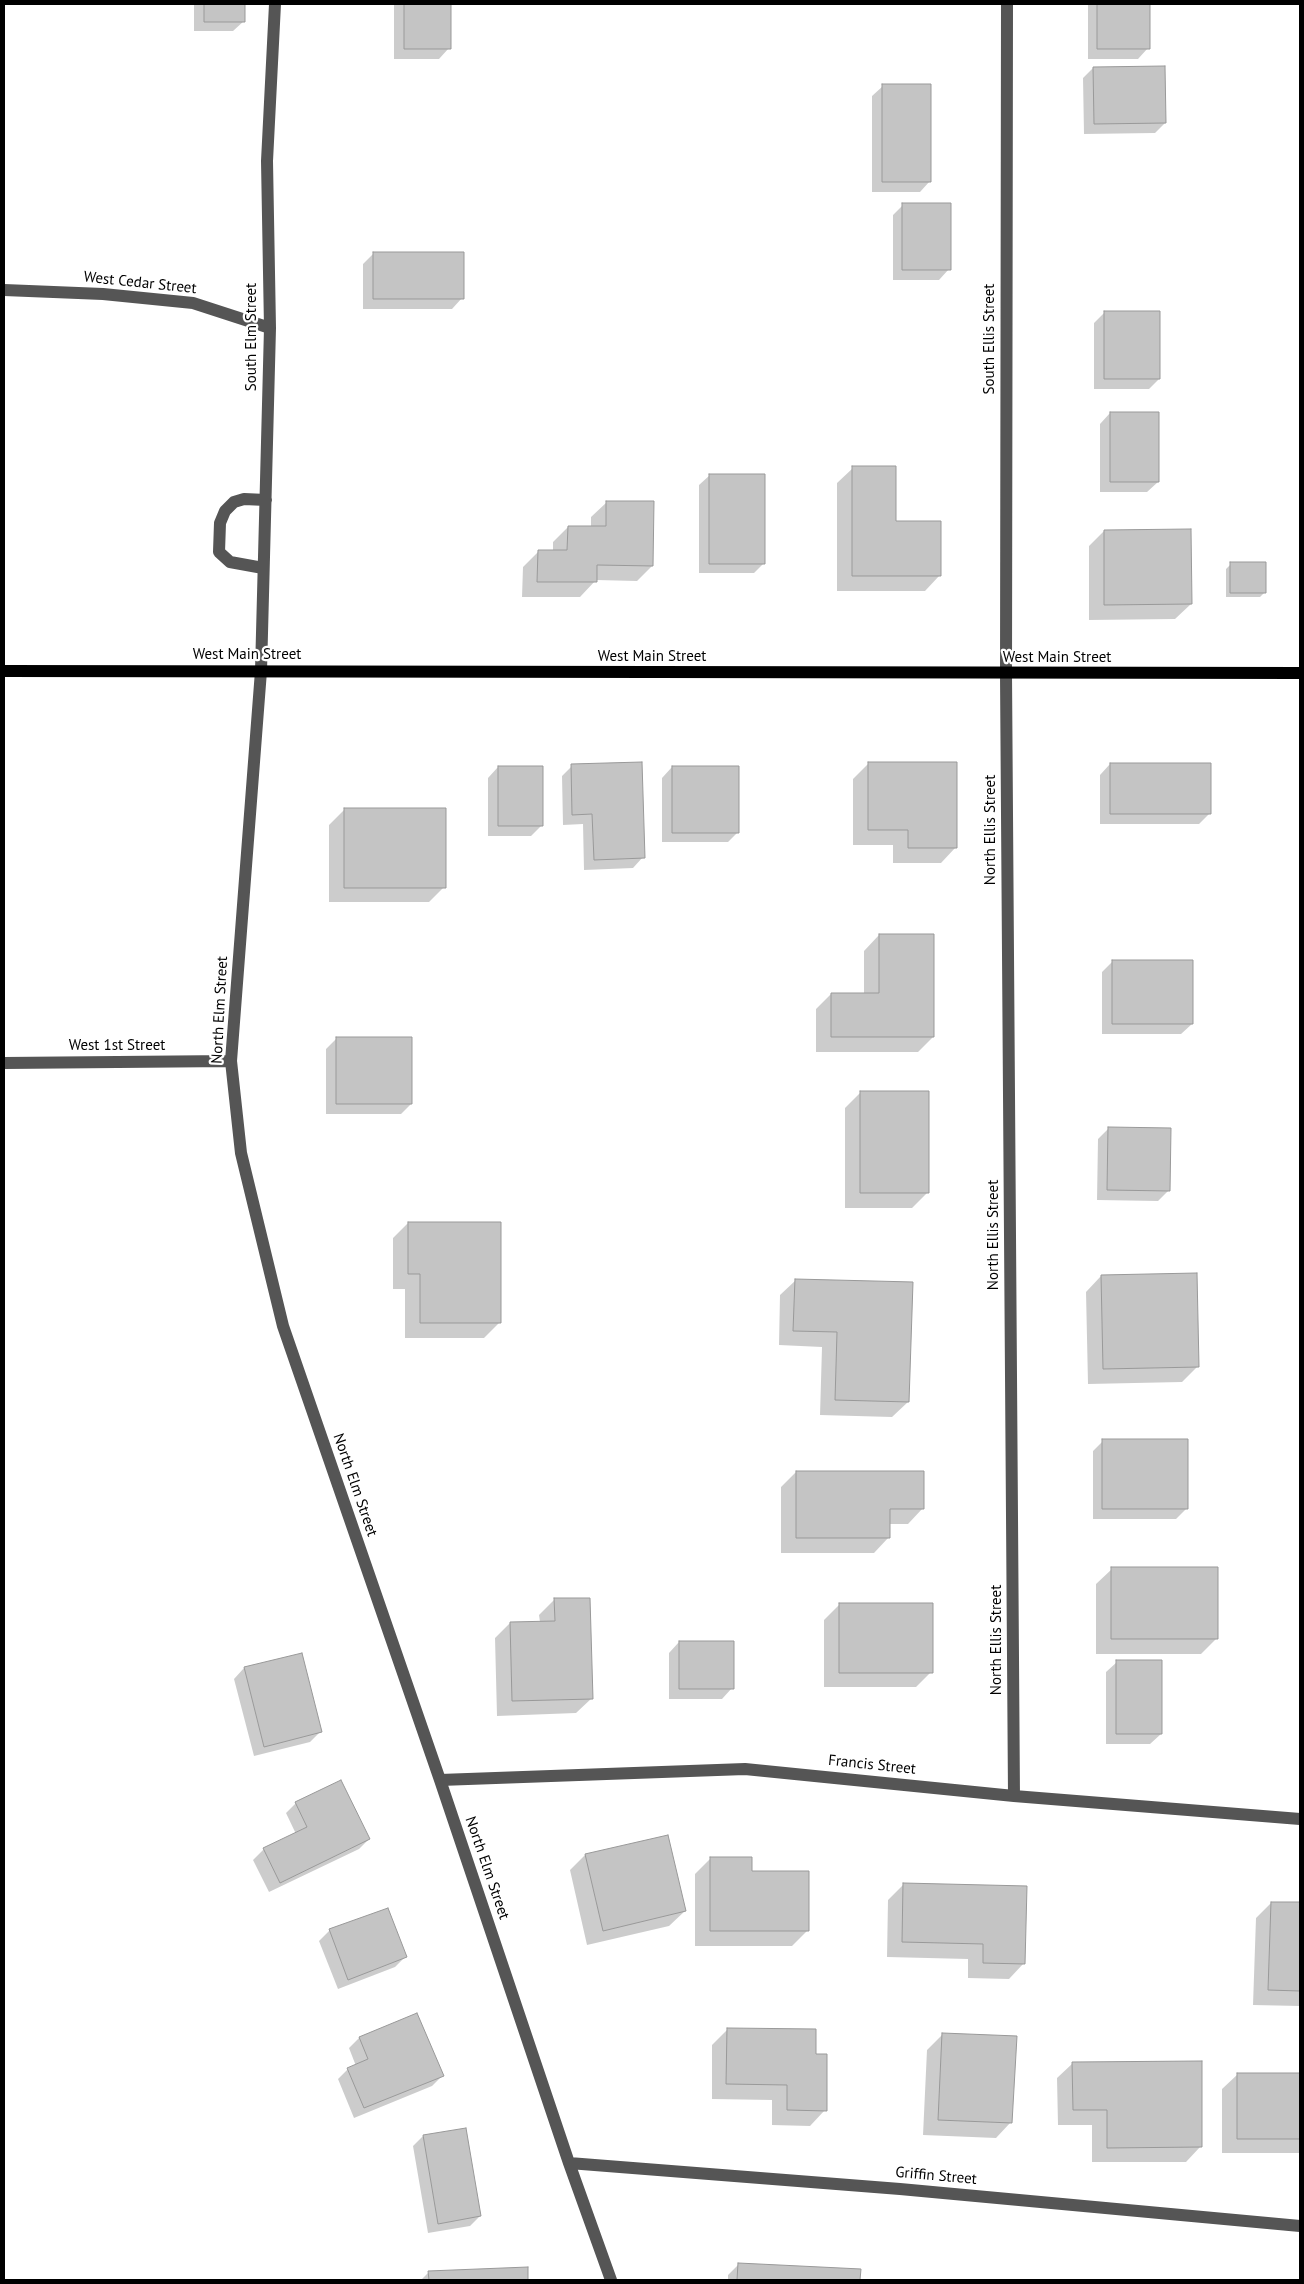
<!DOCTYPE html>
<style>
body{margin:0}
#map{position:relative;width:1304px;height:2284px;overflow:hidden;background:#fff;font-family:"PT Sans",sans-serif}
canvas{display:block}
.frame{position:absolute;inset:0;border:5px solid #000;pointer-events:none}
</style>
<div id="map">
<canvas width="1304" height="2284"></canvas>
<div class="frame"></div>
</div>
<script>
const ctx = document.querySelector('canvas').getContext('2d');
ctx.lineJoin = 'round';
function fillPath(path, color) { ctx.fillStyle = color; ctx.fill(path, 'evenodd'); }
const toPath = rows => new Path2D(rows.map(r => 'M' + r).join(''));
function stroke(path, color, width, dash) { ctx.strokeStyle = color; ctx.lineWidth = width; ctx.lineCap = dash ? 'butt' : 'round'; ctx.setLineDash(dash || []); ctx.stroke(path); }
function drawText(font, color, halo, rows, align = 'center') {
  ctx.font = font + ' "PT Sans",sans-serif'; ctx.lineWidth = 4.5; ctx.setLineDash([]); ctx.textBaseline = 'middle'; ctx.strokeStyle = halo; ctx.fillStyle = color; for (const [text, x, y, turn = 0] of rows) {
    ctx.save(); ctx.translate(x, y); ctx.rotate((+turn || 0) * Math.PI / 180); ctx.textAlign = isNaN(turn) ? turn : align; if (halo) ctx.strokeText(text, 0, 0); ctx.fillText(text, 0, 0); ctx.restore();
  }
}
const shadow = toPath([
 [194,4,244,4,244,21,233,31,194,31],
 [394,4,449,4,449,48,439,59,394,59],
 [1088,4,1148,4,1148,48,1138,59,1088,59],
 [1093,68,1165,123,1155,133,1084,134,1083,78],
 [883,86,930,181,920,192,872,192,872,96],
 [903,205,949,269,939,280,893,280,893,215],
 [373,254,462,298,452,309,363,309,363,264],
 [1105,312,1159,379,1149,389,1094,389,1094,323],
 [1110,413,1158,482,1147,492,1100,492,1100,424],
 [853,468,940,575,925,591,837,591,837,483],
 [710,475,764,563,754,573,699,573,699,485],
 [607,502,652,566,637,581,596,580,580,597,522,597,523,567,538,552,553,552,553,542,568,527,591,527,591,517],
 [1104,531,1191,604,1175,619,1089,620,1089,546],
 [1231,564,1265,592,1260,597,1226,597,1226,569],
 [869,763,956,847,941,863,893,863,893,845,853,845,853,779],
 [1110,764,1210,813,1199,824,1100,824,1100,775],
 [572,766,643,857,633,868,584,870,583,824,563,825,562,776],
 [498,767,542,825,531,836,488,836,488,778],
 [672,767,738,832,728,842,662,842,662,778],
 [344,810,444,887,429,902,329,902,329,825],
 [879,935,933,1037,918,1052,816,1052,816,1009,831,994,864,994,864,951],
 [1113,961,1192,1024,1181,1034,1102,1034,1102,972],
 [336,1039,411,1104,401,1114,326,1114,326,1049],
 [861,1092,927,1193,912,1208,845,1208,845,1108],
 [1108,1129,1169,1190,1158,1201,1097,1200,1098,1139],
 [408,1223,500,1322,484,1338,405,1338,405,1289,393,1289,393,1238],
 [1101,1276,1197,1367,1182,1382,1088,1384,1086,1292],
 [796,1280,908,1402,892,1417,820,1415,822,1347,779,1345,780,1295],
 [1103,1441,1187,1508,1176,1519,1093,1519,1093,1451],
 [796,1472,923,1508,908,1524,889,1524,889,1537,874,1553,781,1553,781,1487],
 [1112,1569,1217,1638,1201,1654,1096,1654,1096,1584],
 [555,1599,592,1698,576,1713,497,1716,495,1638,510,1623,540,1622,539,1615],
 [840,1604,931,1672,916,1687,824,1687,824,1620],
 [679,1642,732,1688,722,1699,669,1699,669,1653],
 [301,1654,320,1732,310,1742,254,1756,234,1679,244,1668],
 [1117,1662,1161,1734,1150,1744,1106,1744,1106,1672],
 [296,1803,369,1839,359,1849,269,1892,253,1860,264,1849,296,1834,286,1813],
 [585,1855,685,1911,669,1926,587,1945,570,1870],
 [711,1858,750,1873,808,1930,792,1946,695,1946,695,1874],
 [903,1885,1024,1963,1009,1979,968,1978,968,1959,887,1957,888,1900],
 [1271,1903,1300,1904,1300,2006,1253,2005,1256,1918],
 [330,1930,405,1957,395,1967,338,1989,319,1941],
 [417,2014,443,2075,432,2086,354,2118,338,2079,348,2069,356,2066,349,2048,359,2038],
 [728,2029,815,2055,825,2110,810,2126,772,2125,772,2100,712,2099,712,2045],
 [942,2035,1011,2122,996,2138,923,2135,927,2050],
 [1073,2063,1201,2146,1186,2162,1092,2162,1092,2125,1058,2125,1057,2078],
 [1238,2074,1300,2074,1300,2153,1222,2153,1222,2089],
 [423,2136,480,2216,470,2226,428,2233,413,2146],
 [739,2264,859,2270,859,2280,728,2280,728,2275],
 [527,2269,527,2280,421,2280,429,2272]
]);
const building = toPath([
 [204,4,245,4,245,22,204,22,204,4],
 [404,4,451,4,451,49,404,49,404,4],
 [1097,4,1150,4,1150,49,1097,49,1097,4],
 [1165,66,1166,123,1094,124,1093,67,1165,66],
 [882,84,931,84,931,182,882,182,882,84],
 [902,203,951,203,951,270,902,270,902,203],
 [373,252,464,252,464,299,373,299,373,252],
 [1104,311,1160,311,1160,379,1104,379,1104,311],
 [1110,412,1159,412,1159,482,1110,482,1110,412],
 [852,466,896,466,896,521,941,521,941,576,852,576,852,466],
 [709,474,765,474,765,564,709,564,709,474],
 [606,501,654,501,653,566,597,565,597,582,537,582,538,550,567,550,568,526,606,526,606,501],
 [1191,529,1192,604,1104,605,1104,530,1191,529],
 [1230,562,1266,562,1266,593,1230,593,1230,562],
 [642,762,645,858,594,860,592,814,572,815,571,764,642,762],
 [868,762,957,762,957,848,908,848,908,830,868,830,868,762],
 [1110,763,1211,763,1211,814,1110,814,1110,763],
 [498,766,543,766,543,826,498,826,498,766],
 [672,766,739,766,739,833,672,833,672,766],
 [344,808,446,808,446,888,344,888,344,808],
 [879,934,934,934,934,1037,831,1037,831,993,879,993,879,934],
 [1112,960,1193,960,1193,1024,1112,1024,1112,960],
 [336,1037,412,1037,412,1104,336,1104,336,1037],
 [860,1091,929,1091,929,1193,860,1193,860,1091],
 [1108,1127,1171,1128,1170,1191,1107,1190,1108,1127],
 [408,1222,501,1222,501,1323,420,1323,420,1274,408,1274,408,1222],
 [1197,1273,1199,1367,1103,1369,1101,1275,1197,1273],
 [795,1279,913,1282,909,1402,835,1400,837,1332,793,1331,795,1279],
 [1102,1439,1188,1439,1188,1509,1102,1509,1102,1439],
 [796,1471,924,1471,924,1509,890,1509,890,1538,796,1538,796,1471],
 [1111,1567,1218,1567,1218,1639,1111,1639,1111,1567],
 [554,1598,590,1598,593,1699,512,1701,510,1622,555,1621,554,1598],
 [839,1603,933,1603,933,1673,839,1673,839,1603],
 [679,1641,734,1641,734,1689,679,1689,679,1641],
 [302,1653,322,1732,264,1747,244,1667,302,1653],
 [1116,1660,1162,1660,1162,1734,1116,1734,1116,1660],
 [341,1780,370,1839,280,1883,263,1848,307,1827,295,1802,341,1780],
 [668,1835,686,1911,603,1931,585,1854,668,1835],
 [710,1857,752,1857,752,1871,809,1871,809,1931,710,1931,710,1857],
 [903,1883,1027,1886,1025,1964,983,1963,983,1944,902,1942,903,1883],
 [1271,1902,1300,1902,1300,1991,1268,1990,1271,1902],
 [388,1908,407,1957,348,1980,329,1929,388,1908],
 [417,2013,444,2076,364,2108,347,2068,368,2059,359,2037,417,2013],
 [727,2028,816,2029,816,2054,827,2054,827,2111,787,2110,787,2085,726,2084,727,2028],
 [942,2033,1017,2036,1012,2123,938,2120,942,2033],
 [1202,2061,1202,2147,1107,2148,1107,2110,1073,2110,1072,2062,1202,2061],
 [1237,2073,1300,2073,1300,2139,1237,2139,1237,2073],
 [466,2128,481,2216,438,2224,423,2135,466,2128],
 [738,2263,861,2269,860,2280,737,2280,738,2263],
 [528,2267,528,2280,429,2280,428,2271,528,2267]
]);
const minor = toPath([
 [275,4,267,161,270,328,261,671,231,1061,241,1153,283,1326,440,1780,569,2163,611,2280],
 [1007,4,1006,674,1014,1796],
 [4,290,103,294,193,303,270,328],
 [263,568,230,562,219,552,220,523,225,511,234,502,244,499,266,500],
 [4,1063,231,1061],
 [440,1780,745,1769,1014,1796,1300,1819],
 [569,2163,900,2189,1300,2226]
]);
const major = toPath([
 [4,671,1300,673]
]);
const streetNames = [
 ["West Cedar Street",140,283,6],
 ["South Elm Street",252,337,-90],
 ["South Ellis Street",990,339,-90],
 ["West Main Street",247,655],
 ["West Main Street",652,657],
 ["West Main Street",1057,658],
 ["North Ellis Street",991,830,-90],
 ["North Elm Street",220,1010,-87],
 ["West 1st Street",117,1046],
 ["North Ellis Street",994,1235,-90],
 ["North Elm Street",355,1485,71],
 ["North Ellis Street",997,1640,-90],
 ["Francis Street",872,1765,6],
 ["North Elm Street",487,1868,71],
 ["Griffin Street",936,2176,5]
];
fillPath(shadow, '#0003');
fillPath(building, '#c4c4c4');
stroke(building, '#999', 1);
stroke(minor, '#555', 12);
stroke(major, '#000', 12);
drawText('15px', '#000', '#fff', streetNames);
</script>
